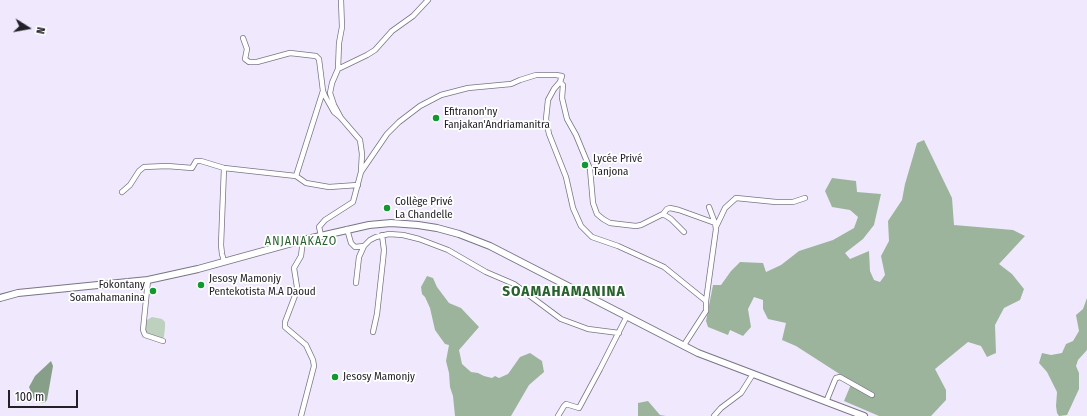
<!DOCTYPE html>
<meta charset="utf-8">
<style>
body{margin:0}
#map{position:relative;width:1087px;height:416px;overflow:hidden;background:#f0e9fe;font-family:"Fira Sans Condensed",sans-serif}
canvas{display:block}
.north{position:absolute;left:8px;top:8px;width:40px;height:40px;-webkit-text-stroke:3px #fff;paint-order:stroke;rotate:101deg;font-size:11px;font-weight:700;line-height:16px;text-align:center;color:#232028}
.north::after{content:'';display:block;margin:auto;width:14px;height:18px;background:#232028;clip-path:polygon(50% 0,100% 100%,50% 72%,0 100%)}
.scale{position:absolute;left:8px;top:390px;width:70px;height:18px;box-sizing:border-box;border:2px solid #232028;border-top:0;padding-left:5px;font-size:12px;line-height:14px;white-space:nowrap;color:#232028;-webkit-text-stroke:3px #fff;paint-order:stroke}
</style>
<div id="map">
<canvas width="1087" height="416"></canvas>
<div class="north">N</div>
<div class="scale">100 m</div>
</div>
<script>
const ctx = document.querySelector('canvas').getContext('2d');
ctx.lineJoin = 'round';
function fillPath(path, color) { ctx.fillStyle = color; ctx.fill(path, 'evenodd'); }
const toPath = rows => new Path2D(rows.map(r => 'M' + r).join(''));
function stroke(path, color, width, dash) { ctx.strokeStyle = color; ctx.lineWidth = width; ctx.lineCap = dash ? 'butt' : 'round'; ctx.setLineDash(dash || []); ctx.stroke(path); }
function drawText(font, color, halo, rows, align = 'center') {
  ctx.font = font + ' "Fira Sans Condensed",sans-serif'; ctx.lineWidth = 3.5; ctx.setLineDash([]); ctx.textBaseline = 'middle'; ctx.strokeStyle = halo; ctx.fillStyle = color; for (const [text, x, y, turn = 0] of rows) {
    ctx.save(); ctx.translate(x, y); ctx.rotate((+turn || 0) * Math.PI / 180); ctx.textAlign = isNaN(turn) ? turn : align; if (halo) ctx.strokeText(text, 0, 0); ctx.fillText(text, 0, 0); ctx.restore();
  }
}
const green = toPath([
 [152,317,162,319,165,322,165,327,164,337,162,339,147,334,145,331,145,326,147,320]
]);
const forest = toPath([
 [924,140,952,198,954,225,1013,230,1025,236,999,264,1012,274,1024,289,1020,300,1004,308,995,325,996,353,987,357,981,346,968,342,935,369,946,390,946,400,931,416,879,416,844,401,852,382,796,346,782,340,786,323,768,319,763,309,763,300,754,297,748,309,751,327,743,336,730,330,728,335,708,327,706,321,713,285,721,285,731,271,740,262,763,263,766,272,781,265,799,251,833,240,854,228,858,217,850,210,832,207,825,191,832,178,856,181,857,192,881,194,874,225,863,239,845,253,850,259,869,251,870,271,874,280,880,282,885,275,881,256,889,241,888,221,902,200,905,184,917,143],
 [427,276,433,278,437,287,449,303,461,308,479,327,459,350,462,364,471,372,478,373,484,376,492,378,495,376,499,378,508,374,520,357,530,353,542,361,544,372,529,385,511,416,455,416,453,396,450,387,449,373,446,361,449,345,445,344,435,330,430,308,425,297,422,294,421,287],
 [1087,298,1087,350,1078,360,1076,366,1079,373,1079,389,1067,415,1059,416,1057,413,1056,406,1057,392,1047,372,1039,363,1042,353,1051,355,1062,353,1066,344,1073,341,1079,331,1076,315,1083,309],
 [648,401,660,415,666,416,638,416,638,403]
]);
const water = toPath([
 [51,361,53,366,47,400,44,403,39,402,34,399,29,387,35,376]
]);
const street = toPath([
 [341,0,342,27,339,43,338,69,332,83,330,93,334,105,341,118,360,140,362,154,361,171],
 [243,38,247,49,245,59,249,62,257,62,290,53,316,56,319,59,323,91,325,96,334,112,340,117],
 [338,69,367,55,375,50,392,31,413,16,428,0],
 [560,82,563,85,562,98,567,119,576,135,590,169,593,203,597,214,603,219,610,223,636,226,641,225,663,214,671,219,684,232],
 [224,168,221,245,222,254,224,261],
 [296,176,323,91],
 [122,192,130,185,139,171,144,167,167,166,192,168,196,161,201,161,224,168,296,176,306,183,329,187,358,185],
 [709,207,715,223],
 [663,214,667,209,670,208,679,210,715,223,716,229,706,301,706,311,684,345],
 [716,227,725,208,736,198,776,202,793,202,805,198],
 [347,229,351,243,355,247,364,246,370,240,376,237,389,234,403,235,419,239,448,250,486,272,514,284,561,319,588,329,619,333],
 [321,235,319,227,325,220,353,202,361,172,387,134,399,122,420,106,441,95,468,88,511,84,520,80,536,75,556,75,562,76,560,82,554,89,548,100,546,119,549,134,566,177,573,208,581,226,592,237,618,246,664,267,706,301],
 [148,280,143,330,145,335,163,341],
 [356,283,359,257,364,246],
 [373,332,377,314,383,260,384,250,382,235],
 [826,402,835,380,836,378,840,377,872,395],
 [301,416,314,366,313,360,306,345,285,327,285,322,296,293,297,287,294,268,301,256,303,240],
 [558,416,564,406,566,404,579,408,600,369,627,316],
 [714,416,721,408,741,393,753,374]
]);
const secondary = toPath([
 [0,298,18,293,148,280,198,269,303,240,369,225,391,223,418,225,437,228,459,234,490,246,698,353,864,416]
]);
const markers = [
 [436,118,4,"#109930"],
 [585,165,4,"#109930"],
 [387,208,4,"#109930"],
 [201,285,4,"#109930"],
 [153,291,4,"#109930"],
 [335,377,4,"#109930"]
];
const poiNames = [
 ["Efitranon'ny",444,112],
 ["Fanjakan'Andriamanitra",444,125],
 ["Lycée Privé",593,159],
 ["Tanjona",593,172],
 ["Collège Privé",395,202],
 ["La Chandelle",395,215],
 ["Jesosy Mamonjy",209,279],
 ["Pentekotista M.A Daoud",209,292],
 ["Fokontany",145,285,"right"],
 ["Soamahamanina",145,298,"right"],
 ["Jesosy Mamonjy",343,377]
];
const neighbourhoodNames = [
 ["ANJANAKAZO",301,242]
];
const districtNames = [
 ["SOAMAHAMANINA",564,292]
];
fillPath(green, '#bed1be');
fillPath(forest, '#9cb49c');
fillPath(water, '#879f88');
stroke(street, '#7a7486', 6);
stroke(secondary, '#7a7486', 8);
stroke(street, '#fff', 4.5);
stroke(secondary, '#fff', 6);
for (const [x, y, r, color] of markers) { const dot = new Path2D(); dot.arc(x, y, r, 0, 2 * Math.PI); ctx.fillStyle = color; ctx.fill(dot); stroke(dot, '#fff', 1.5); }
drawText('11px', '#232028', '#fff', poiNames, 'left');
ctx.letterSpacing = '1px';
drawText('12px', '#28602e', '#fff', neighbourhoodNames);
ctx.letterSpacing = '0px';
ctx.letterSpacing = '1px';
drawText('bold 15px', '#28602e', '#fff', districtNames);
ctx.letterSpacing = '0px';
</script>
